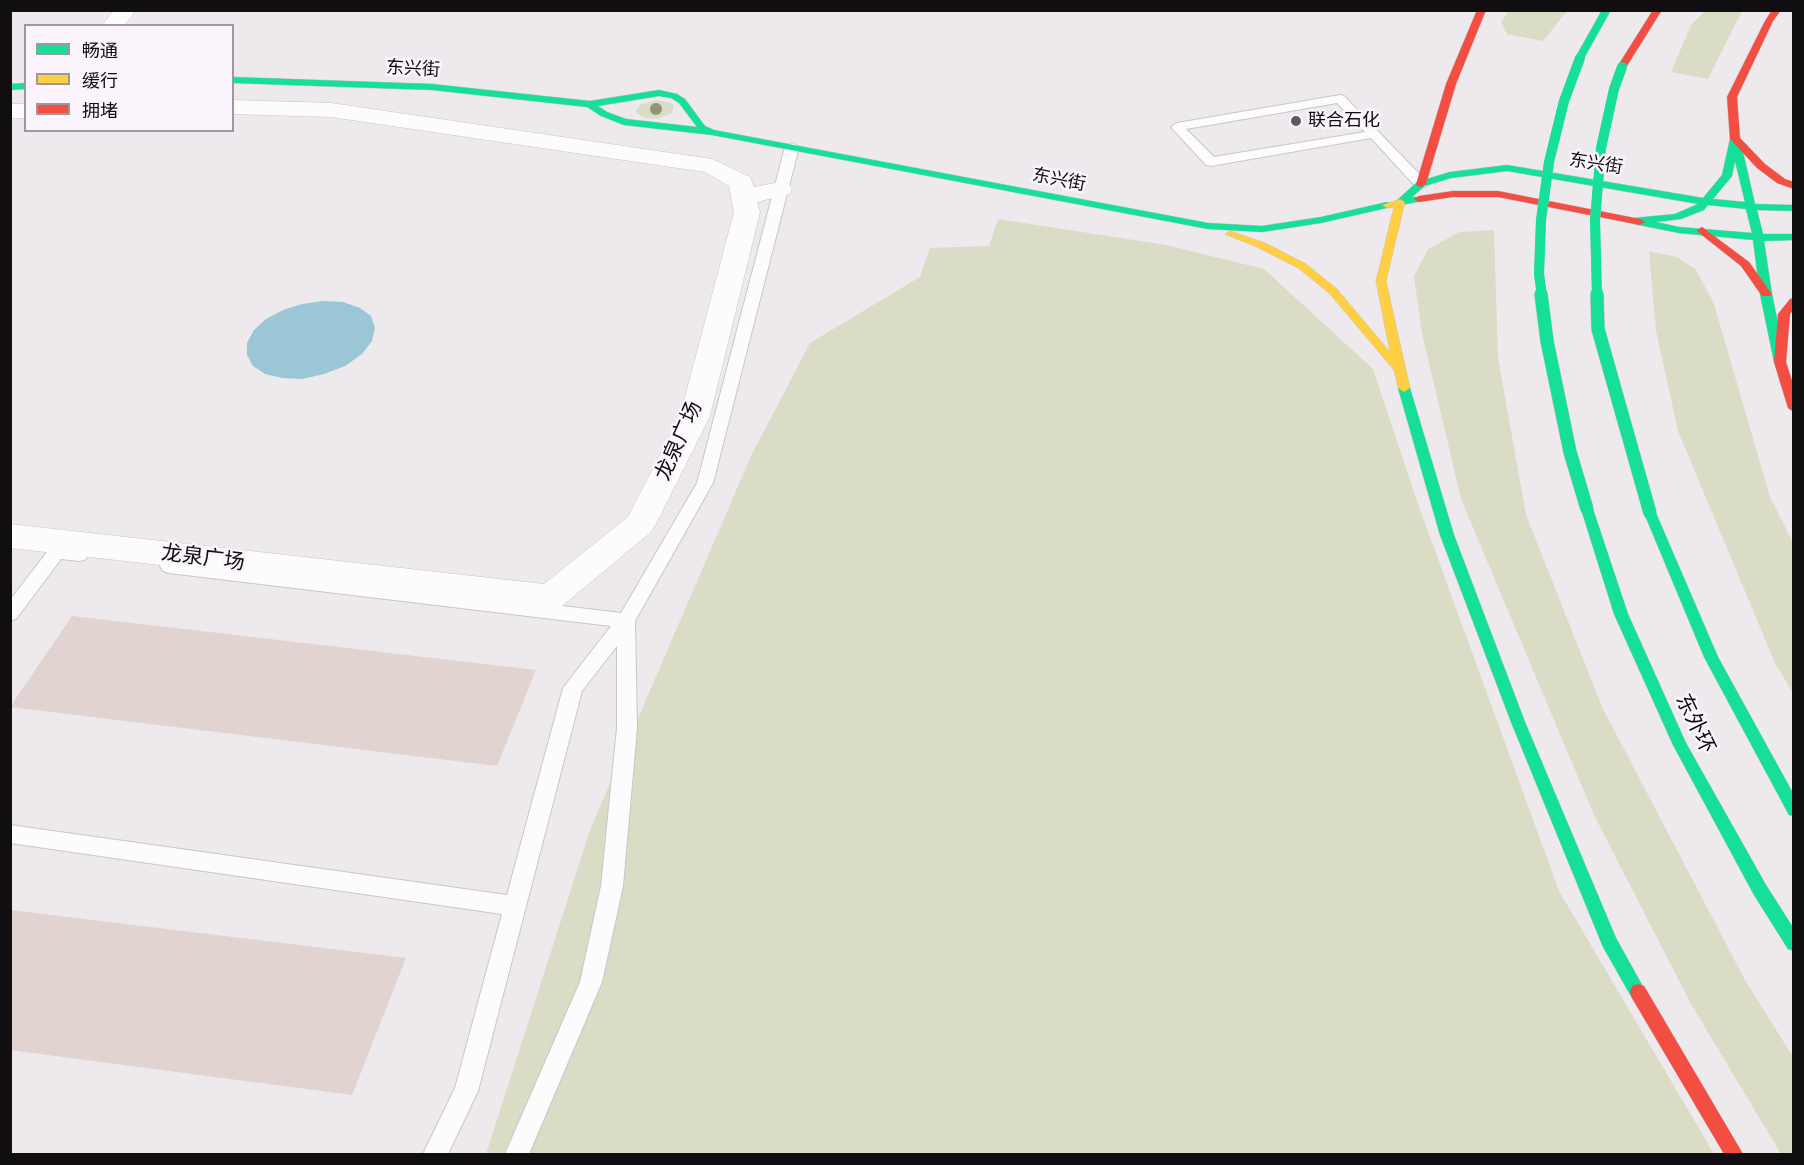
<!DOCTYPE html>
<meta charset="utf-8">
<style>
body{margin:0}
#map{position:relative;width:1804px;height:1165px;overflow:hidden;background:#ede9ed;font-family:Figtree,"Noto Sans SC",sans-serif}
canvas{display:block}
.frame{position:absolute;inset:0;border:12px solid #100e11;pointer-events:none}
.legend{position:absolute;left:24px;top:24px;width:210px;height:108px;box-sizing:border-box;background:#fbf4fc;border:2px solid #9d989e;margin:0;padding:8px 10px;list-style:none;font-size:18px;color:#100e11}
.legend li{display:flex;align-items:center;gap:12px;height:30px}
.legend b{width:30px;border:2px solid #9d989e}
</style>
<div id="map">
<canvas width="1804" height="1165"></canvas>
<div class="frame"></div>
<ul class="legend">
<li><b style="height:8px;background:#16e098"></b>畅通</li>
<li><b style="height:8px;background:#ffcf43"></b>缓行</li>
<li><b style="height:8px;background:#f24e42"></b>拥堵</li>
</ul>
</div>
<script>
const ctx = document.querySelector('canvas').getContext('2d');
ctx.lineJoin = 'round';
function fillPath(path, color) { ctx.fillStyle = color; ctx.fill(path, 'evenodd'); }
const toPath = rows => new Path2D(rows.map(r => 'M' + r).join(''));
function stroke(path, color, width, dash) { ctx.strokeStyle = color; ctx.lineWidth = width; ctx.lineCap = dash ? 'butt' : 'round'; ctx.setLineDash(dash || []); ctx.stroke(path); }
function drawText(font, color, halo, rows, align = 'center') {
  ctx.font = font + ' Figtree,"Noto Sans SC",sans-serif'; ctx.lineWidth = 5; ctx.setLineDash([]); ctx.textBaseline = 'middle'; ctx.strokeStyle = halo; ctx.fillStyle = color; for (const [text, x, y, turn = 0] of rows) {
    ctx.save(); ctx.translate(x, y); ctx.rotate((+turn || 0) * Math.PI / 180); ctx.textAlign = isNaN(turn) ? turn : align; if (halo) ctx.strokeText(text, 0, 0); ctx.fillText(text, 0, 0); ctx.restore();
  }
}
const green = toPath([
 [1509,11,1509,10,1567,11,1543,41,1507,34,1501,22],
 [1705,11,1742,11,1708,79,1671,72,1691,25],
 [656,100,672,103,674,106,672,113,657,119,645,118,638,114,636,111,640,105],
 [998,219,1166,245,1264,269,1373,369,1418,504,1559,891,1714,1154,486,1154,590,830,751,456,810,343,920,277,930,248,989,246],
 [1494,230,1498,358,1526,515,1603,709,1745,980,1793,1057,1793,1154,1781,1154,1691,1004,1594,815,1461,499,1422,333,1414,276,1428,249,1460,232],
 [1649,251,1677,257,1696,270,1714,304,1770,497,1793,543,1793,693,1775,663,1678,431,1656,331]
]);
const water = toPath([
 [323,301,343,302,360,308,371,316,375,328,372,341,362,354,345,366,324,374,302,379,282,378,265,374,253,366,247,355,247,343,254,330,266,319,283,310,302,304]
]);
const building = toPath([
 [72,616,536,670,497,766,10,707],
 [10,910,406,958,352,1095,10,1050]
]);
const lane = toPath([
 [1340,95,1344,96,1426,181,1428,184,1426,187,1416,187,1371,138,1211,166,1206,165,1171,127,1177,123,1340,95],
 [1337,103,1365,132,1214,157,1186,129,1337,103],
 [792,143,799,147,713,483,635,621,637,728,623,886,602,982,529,1154,505,1154,580,982,601,886,617,728,617,646,582,691,478,1091,448,1154,423,1154,455,1088,502,914,10,843,10,825,507,895,563,688,611,626,169,573,163,571,160,566,163,561,169,559,621,613,697,483,785,147,792,143],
 [57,546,85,550,88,555,85,560,79,561,61,559,16,619,10,621,10,600,51,547,57,546]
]);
const street = toPath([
 [114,10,136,10,124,26,102,26,114,10],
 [232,100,331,103,712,159,750,177,754,187,780,182,789,184,792,189,789,194,757,202,760,212,710,416,656,524,651,532,562,606,550,609,10,548,10,524,544,584,628,517,680,416,734,212,729,186,705,172,331,117,232,114,232,100],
 [10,104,26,104,26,118,10,118,10,104]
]);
const fast = toPath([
 [1602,10,1611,10,1583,60,1577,60,1575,58,1602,10],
 [232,77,432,84,590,101,659,90,677,94,685,99,705,126,714,130,1208,223,1262,226,1321,217,1387,202,1392,205,1391,207,1321,223,1262,232,1208,229,712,135,624,125,601,116,587,107,432,90,232,83,232,77],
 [659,96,671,98,679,103,697,127,626,119,607,112,598,106,659,96],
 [26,83,26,89,10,90,10,84,26,83],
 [1735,136,1740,139,1755,204,1794,205,1794,211,1757,210,1763,234,1794,234,1794,240,1764,241,1772,294,1786,362,1780,366,1774,362,1760,294,1753,240,1679,233,1634,224,1629,221,1634,218,1675,214,1698,204,1507,171,1451,178,1425,186,1412,197,1423,197,1423,201,1400,205,1395,202,1417,182,1450,172,1507,165,1703,198,1722,175,1730,139,1735,136],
 [1735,161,1745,202,1713,199,1732,176,1735,161],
 [1708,205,1746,209,1752,233,1679,227,1656,222,1681,219,1704,210,1708,205],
 [1404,384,1410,388,1454,535,1525,722,1616,938,1646,992,1644,998,1638,1000,1632,998,1603,947,1511,722,1440,535,1398,388,1404,384],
 [1587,504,1593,509,1628,614,1686,743,1766,885,1794,929,1794,951,1788,949,1754,895,1673,745,1614,614,1581,509,1587,504],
 [1650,508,1656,513,1718,657,1794,795,1794,816,1789,815,1704,657,1644,513,1650,508]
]);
const slow = toPath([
 [1400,199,1405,202,1386,281,1410,388,1404,392,1398,388,1394,370,1329,293,1298,268,1257,247,1225,234,1230,231,1265,243,1306,264,1337,289,1390,352,1376,281,1394,207,1387,208,1382,205,1400,199]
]);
const jam = toPath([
 [1477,10,1486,10,1456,84,1426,184,1421,187,1417,186,1416,184,1446,84,1477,10],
 [1653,10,1662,10,1625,69,1619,69,1617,67,1653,10],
 [1772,10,1781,10,1773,21,1737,97,1740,138,1765,164,1785,179,1794,182,1794,189,1777,183,1757,168,1730,139,1727,97,1765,21,1772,10],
 [1453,191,1498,191,1640,219,1645,222,1640,225,1498,197,1453,197,1419,202,1414,199,1419,196,1453,191],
 [1702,227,1749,262,1772,294,1770,296,1762,296,1741,266,1698,232,1697,230,1702,227],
 [1794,298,1794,309,1790,314,1786,362,1794,387,1794,412,1788,408,1774,362,1778,314,1790,299,1794,298],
 [1638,984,1644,986,1743,1154,1724,1154,1632,998,1630,992,1632,986,1638,984]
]);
const fastBridgeFar1 = toPath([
 [1542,296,1539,274,1541,220,1549,162,1564,101,1580,58],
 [1597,296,1595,220,1601,148,1614,89,1622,67]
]);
const fastBridge = toPath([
 [1541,294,1547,341,1570,452,1587,509],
 [1597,294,1598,329,1650,513]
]);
const trees = [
 [656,109]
];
const markers = [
 [1296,121,6,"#5d5b5e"]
];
const farStreetnames = [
 ["东兴街",413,69,3],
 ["东兴街",1596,164,9],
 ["东兴街",1059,180,11]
];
const farPoinames = [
 ["联合石化",1308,121]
];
const streetNames = [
 ["龙泉广场",679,441,-66],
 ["龙泉广场",203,558,7],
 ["东外环",1695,724,64]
];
fillPath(green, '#dadcc6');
fillPath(water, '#9ac6d6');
fillPath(building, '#e0d3d0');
stroke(lane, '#c9c6c9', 2);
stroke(street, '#c9c6c9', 1);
stroke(fast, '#c9c6c9', 1);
stroke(slow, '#c9c6c9', 1);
stroke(jam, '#c9c6c9', 1);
fillPath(lane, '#fcfcfc');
fillPath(street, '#fcfcfc');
fillPath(fast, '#16e098');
fillPath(slow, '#ffcf43');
fillPath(jam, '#f24e42');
stroke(fastBridgeFar1, '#c9c6c9', 10, []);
stroke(fastBridge, '#c9c6c9', 14, []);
stroke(fastBridgeFar1, '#16e098', 10);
stroke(fastBridge, '#16e098', 13);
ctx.fillStyle = '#949576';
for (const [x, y] of trees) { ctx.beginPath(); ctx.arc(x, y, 6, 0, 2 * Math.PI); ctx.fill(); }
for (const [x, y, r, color] of markers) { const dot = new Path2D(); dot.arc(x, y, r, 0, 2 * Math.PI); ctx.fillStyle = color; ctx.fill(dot); stroke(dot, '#fbf4fc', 2); }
drawText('18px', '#100e11', '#fbf4fc', farStreetnames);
drawText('18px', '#100e11', '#fbf4fc', farPoinames, 'left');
drawText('21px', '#100e11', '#fbf4fc', streetNames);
</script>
